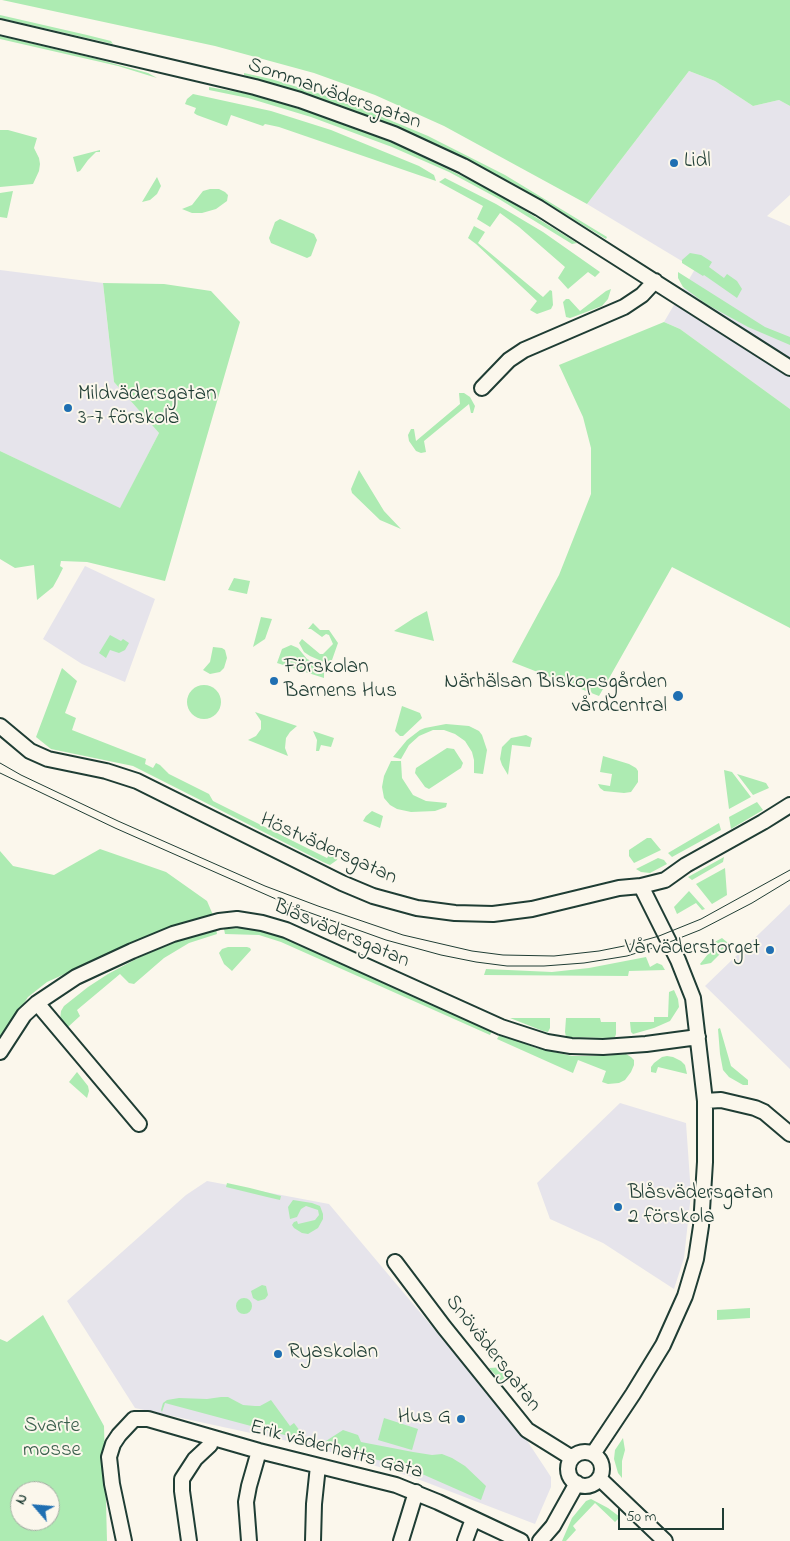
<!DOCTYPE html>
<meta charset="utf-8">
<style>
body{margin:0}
#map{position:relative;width:790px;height:1541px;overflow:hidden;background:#fbf7ec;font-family:"Indie Flower",sans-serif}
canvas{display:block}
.north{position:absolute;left:10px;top:1481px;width:50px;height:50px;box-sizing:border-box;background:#fbf7ec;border:1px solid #a3ada2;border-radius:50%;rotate:297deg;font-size:14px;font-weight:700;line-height:20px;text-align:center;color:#1f3d34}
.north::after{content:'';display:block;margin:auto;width:18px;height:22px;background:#1f6fb2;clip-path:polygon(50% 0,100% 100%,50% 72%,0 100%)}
.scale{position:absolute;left:618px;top:1508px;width:106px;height:22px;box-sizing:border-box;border:2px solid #1f3d34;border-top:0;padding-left:6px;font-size:15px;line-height:18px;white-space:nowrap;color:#1f3d34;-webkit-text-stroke:4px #fbf7ec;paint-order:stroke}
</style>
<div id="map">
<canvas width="790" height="1541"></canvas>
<div class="north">N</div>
<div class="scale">50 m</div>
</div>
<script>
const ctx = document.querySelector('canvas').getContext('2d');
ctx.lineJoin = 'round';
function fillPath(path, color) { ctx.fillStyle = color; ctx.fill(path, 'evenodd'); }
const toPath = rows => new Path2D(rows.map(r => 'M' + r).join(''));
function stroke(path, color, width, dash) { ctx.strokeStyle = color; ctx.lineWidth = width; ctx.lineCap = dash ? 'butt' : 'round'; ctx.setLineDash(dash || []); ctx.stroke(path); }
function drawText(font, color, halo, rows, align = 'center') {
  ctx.font = font + ' "Indie Flower",sans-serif'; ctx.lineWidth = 4; ctx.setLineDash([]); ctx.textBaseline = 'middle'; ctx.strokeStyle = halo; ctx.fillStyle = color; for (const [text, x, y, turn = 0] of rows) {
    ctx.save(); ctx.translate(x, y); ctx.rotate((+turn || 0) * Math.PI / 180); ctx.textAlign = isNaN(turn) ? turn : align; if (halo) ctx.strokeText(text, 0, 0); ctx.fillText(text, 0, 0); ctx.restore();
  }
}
const built = toPath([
 [689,71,715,81,753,106,779,100,790,106,790,195,767,216,790,226,790,409,680,329,664,322,695,269,587,204],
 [0,270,103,283,114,382,159,433,120,509,0,451],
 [85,566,155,599,125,682,82,664,43,639],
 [790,904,790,1069,705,986],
 [620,1103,686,1123,691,1194,684,1258,674,1289,603,1243,550,1219,537,1183],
 [207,1181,329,1204,524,1436,551,1477,551,1487,535,1524,415,1478,311,1446,135,1408,67,1301,186,1195]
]);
const green = toPath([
 [2,0,790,0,790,106,779,100,753,106,715,81,689,71,587,204,444,126,375,95,314,73,215,46],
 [0,15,87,35,111,41,113,44,0,18],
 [0,36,97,59,148,73,157,78,118,66,0,39],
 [244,73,271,79,327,96,373,113,428,136,505,175,607,237,606,239,516,185,441,146,356,111,244,75],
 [209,87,249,94,290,106,339,122,400,146,495,192,577,243,572,244,499,199,449,172,392,147,311,117,248,98,209,90],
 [193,94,271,111,331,130,419,166,434,175,436,181,279,127,265,124,263,126,231,115,227,126,197,115,194,113,196,108,185,104,187,99],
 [0,130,8,130,37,138,34,148,39,158,40,164,39,171,33,184,0,187],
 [100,150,100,152,96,152,88,160,80,171,77,172,73,157],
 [157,177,161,186,157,194,150,200,142,202],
 [445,178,496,204,543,232,600,272,595,277,588,272,568,289,558,278,565,267,519,227,500,213,490,227,477,219,483,206,439,182],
 [210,189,219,189,225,192,228,195,227,201,216,209,202,213,192,213,182,209,192,205,203,191],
 [13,191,7,218,0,217,0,193],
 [280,219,314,234,317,240,311,256,307,258,271,243,269,238,275,222],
 [474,226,485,232,478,243,543,297,550,290,552,291,553,305,551,309,537,314,530,310,537,301,476,244,468,238],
 [690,253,701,255,712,262,709,267,724,278,727,274,737,281,742,289,737,298,704,275,703,276,682,263,682,260],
 [678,272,765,327,790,337,790,345,748,327,706,304,683,287,678,278],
 [103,283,164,284,211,291,240,322,165,581,87,562,61,561,60,566,63,568,58,578,53,587,37,600,34,565,15,568,0,559,0,451,120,508,159,433,114,382],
 [611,289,608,299,602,306,573,317,570,318,566,317,563,302,566,299,569,299,580,311,606,291],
 [664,322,680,329,790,409,790,628,672,567,599,696,512,662,559,575,591,494,591,448,583,417,559,365],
 [459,393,464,393,470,397,475,406,473,413,471,413,469,404,424,441,426,452,421,453,416,451,409,441,408,435,411,429,414,429,416,441,460,404],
 [359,470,384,511,401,529,380,520,352,493,351,489],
 [234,578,250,581,247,594,228,590],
 [427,611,434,641,394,631,414,618],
 [261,617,272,619,265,639,253,647],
 [313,623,320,630,329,630,338,643,332,660,326,663,310,656,304,652,299,643,302,639,320,654,323,654,333,644,329,635,326,634,322,637,311,629,308,629],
 [110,635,121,641,123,639,129,643,125,650,119,653,110,650,106,658,99,653],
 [291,645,298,648,307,659,322,666,324,670,324,678,277,663,282,649],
 [213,647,222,648,225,650,227,658,224,668,220,672,210,674,203,670,210,662],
 [62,668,77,681,65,713,76,718,72,730,146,759,145,764,153,768,156,763,160,765,169,774,209,794,213,801,327,858,335,846,339,853,337,860,330,865,323,862,133,766,51,749,36,737],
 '187 702a17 17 0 1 1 34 0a17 17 0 1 1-34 0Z',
 [402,706,420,713,422,718,403,736,400,736,395,731],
 [255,712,297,726,290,732,286,738,285,748,288,756,248,740,256,736,261,729,261,721],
 [446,724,469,726,479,731,482,735,487,750,483,774,474,773,474,760,472,752,465,741,455,734,444,730,433,730,419,736,409,745,401,759,393,757,407,740,420,730,425,728],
 [313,731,334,738,331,747,321,745,319,751,316,751,317,740],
 [526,735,532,738,530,747,512,745,508,775,502,765,500,759,502,747,511,738],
 [447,748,454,749,463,763,461,768,429,789,425,787,415,773,416,768],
 [603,756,629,764,636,768,638,771,638,782,631,792,624,793,604,791,600,788,598,784,610,786,612,774,600,772],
 [391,761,401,761,402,778,413,795,426,801,447,803,446,807,435,811,411,812,397,809,390,805,384,798,382,787,384,776],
 [724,770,732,772,751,797,729,809],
 [737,774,766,783,769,788,753,795],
 [757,802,763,810,731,829,729,817],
 [372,811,383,816,380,828,363,821,366,816],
 [719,823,721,830,672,857,668,853],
 [647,838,651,838,661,850,634,863,629,856,629,850],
 [100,849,166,872,207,901,213,915,109,954,47,982,28,997,0,1041,0,851,13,866,54,875],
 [724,857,723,862,692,880,688,877],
 [658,858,664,860,667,864,650,873,641,872,636,869],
 [725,868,727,895,712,904,696,884],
 [689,891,705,909,702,910,696,903,677,914,674,907],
 [243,928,264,930,278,935,492,1031,490,1035,281,942,259,935,225,934,224,929],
 [216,929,217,934,189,943,164,958,134,984,129,983,120,974,77,1010,80,1016,68,1027,66,1027,60,1020,61,1011,64,1006,88,987,108,974,140,957,185,938],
 [722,938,728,943,728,946,711,963,701,965,700,964,708,954,711,944],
 [228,947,247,947,250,948,251,950,232,971,224,964,219,953,222,949],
 [646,957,650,967,657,963,662,965,665,970,629,971,628,976,484,975,486,969,552,972,589,968],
 [674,990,678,999,679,1007,670,1021,654,1028,633,1034,631,1032,630,1022,654,1022,654,1017,668,1017,669,992],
 [510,1018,550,1018,550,1028,548,1032,543,1031],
 [566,1018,600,1018,601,1022,616,1022,616,1034,615,1037,611,1038,566,1037,565,1032],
 [720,1028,731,1066,748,1080,748,1085,743,1085,729,1077,723,1070,720,1054,718,1029],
 [500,1034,536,1048,572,1056,602,1056,626,1054,631,1057,634,1060,634,1065,631,1072,625,1080,619,1083,608,1084,602,1082,606,1071,578,1060,573,1073,497,1039],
 [667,1056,673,1057,681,1061,685,1065,687,1074,658,1067,656,1073,651,1072,651,1067,654,1063,662,1057],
 [77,1072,88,1086,89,1091,87,1098,69,1082],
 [227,1183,250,1188,281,1196,280,1200,267,1197,226,1187],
 [293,1200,312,1203,320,1206,323,1214,323,1219,318,1228,308,1234,302,1233,294,1228,292,1225,294,1222,297,1221,298,1224,315,1220,319,1215,318,1210,306,1206,301,1209,297,1217,290,1219,288,1207],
 [262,1285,266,1286,268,1295,265,1299,258,1301,253,1298,251,1291],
 '236 1306a8 8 0 1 1 16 0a8 8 0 1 1-16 0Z',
 [750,1308,750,1318,717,1320,717,1310],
 [43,1315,104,1426,107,1541,0,1541,0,1339,7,1342],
 [20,1491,50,1491,50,1521,20,1521],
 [506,1367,511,1374,501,1381,489,1368],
 [221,1397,228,1397,243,1405,255,1406,260,1406,271,1400,290,1426,294,1423,306,1439,326,1441,343,1430,358,1435,361,1442,413,1452,432,1455,442,1454,452,1458,465,1466,486,1486,481,1500,413,1470,378,1460,165,1403,162,1412,161,1410,163,1403,167,1400,179,1398,207,1399],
 [384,1418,418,1429,412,1450,378,1440],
 [623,1438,625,1450,622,1461,622,1478,618,1473,614,1459,615,1450],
 [591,1499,608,1508,620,1517,615,1522,595,1503,573,1526,576,1530,566,1541,562,1541,572,1518,586,1501]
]);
const minor = toPath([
 [0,27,255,87,300,100,394,134,463,166,539,208,790,368],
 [482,388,509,360,524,350,624,307,642,295,655,281],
 [0,726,30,751,48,759,106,771,137,781,342,883,373,896,417,908,455,913,493,914,532,909,619,888,641,886,665,880,686,865,763,822,790,805],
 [37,1003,139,1124],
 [0,1052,24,1015,37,1003,76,977,132,951,173,934,219,921,237,919,262,923,286,930,501,1027,547,1042,571,1046,603,1047,646,1044,698,1037],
 [705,1101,721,1100,755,1108,764,1112,790,1134],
 [395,1262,444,1327,527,1430,572,1458],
 '568 1469a17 17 0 1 1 34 0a17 17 0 1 1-34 0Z',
 [593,1454,633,1394,663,1345,685,1296,696,1259,701,1226,705,1162,705,1101,693,998,678,960,641,886],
 [599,1478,665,1541],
 [124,1541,112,1484,109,1457,113,1444,119,1435,134,1419,148,1419,259,1451,396,1485,438,1502,521,1541],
 [189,1541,182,1491,182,1479,195,1459,210,1445,211,1438],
 [249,1541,246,1502,249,1486,259,1451],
 [313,1541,314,1504,318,1466],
 [401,1541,416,1492],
 [465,1541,473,1519],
 [540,1541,553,1526,577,1483]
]);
const tram = toPath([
 [0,763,21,775,118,821,265,886,318,906,403,935,472,951,503,955,554,956,599,951,624,946,659,936,701,919,790,870],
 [0,773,115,828,294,907,386,940,441,955,476,962,507,966,544,966,584,963,627,956,662,945,700,930,752,903,790,880]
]);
const markers = [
 [674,163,5,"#1f6fb2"],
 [68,408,5,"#1f6fb2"],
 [274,681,5,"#1f6fb2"],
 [678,696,6,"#1f6fb2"],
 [770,950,5,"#1f6fb2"],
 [618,1207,5,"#1f6fb2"],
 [278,1354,5,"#1f6fb2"],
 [461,1419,5,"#1f6fb2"]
];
const streetNames = [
 ["Sommarvädersgatan",334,95,19],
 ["Höstvädersgatan",328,850,24],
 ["Blåsvädersgatan",341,935,23],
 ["Snövädersgatan",492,1354,52],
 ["Erik väderhatts Gata",336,1451,15]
];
const poiNames = [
 ["Lidl",684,163],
 ["Mildvädersgatan",78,396],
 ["3-7 förskola",78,420],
 ["Förskolan",284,669],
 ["Barnens Hus",284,693],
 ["Närhälsan Biskopsgården",667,684,"right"],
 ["vårdcentral",667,708,"right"],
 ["Vårväderstorget",760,950,"right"],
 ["Blåsvädersgatan",628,1195],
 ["2 förskola",628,1219],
 ["Ryaskolan",288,1354],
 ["Hus G",451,1419,"right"]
];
const parkNames = [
 ["Svarte",52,1428],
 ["mosse",52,1452]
];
fillPath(built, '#e6e4eb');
fillPath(green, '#adebb2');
stroke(minor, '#1f3d34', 18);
stroke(minor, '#fbf7ec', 14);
stroke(tram, '#1f3d34', 1);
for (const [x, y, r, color] of markers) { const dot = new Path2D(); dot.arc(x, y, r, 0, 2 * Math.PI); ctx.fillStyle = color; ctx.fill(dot); stroke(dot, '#fbf7ec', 2); }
drawText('21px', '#1f3d34', '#fbf7ec', streetNames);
drawText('21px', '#1f3d34', '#fbf7ec', poiNames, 'left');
drawText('21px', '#3b604d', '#fbf7ec', parkNames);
</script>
